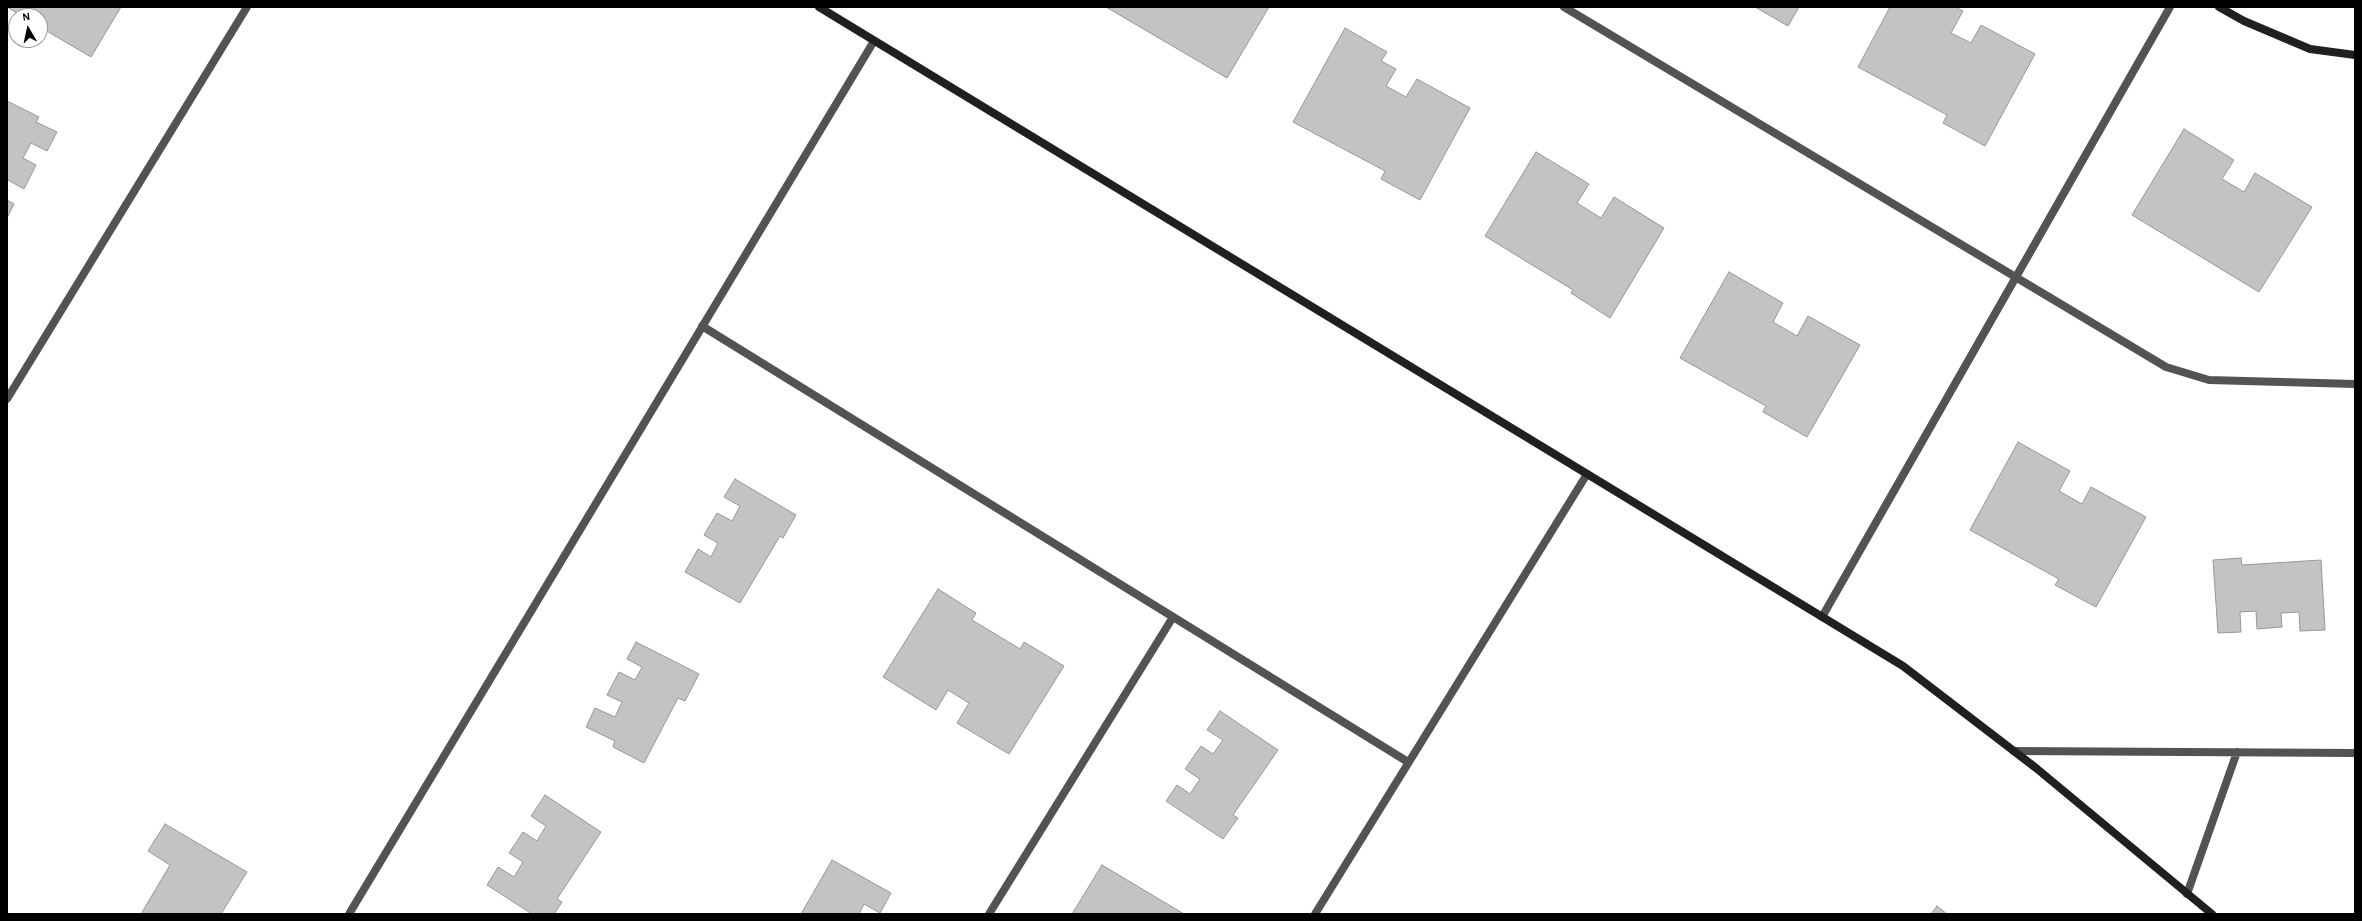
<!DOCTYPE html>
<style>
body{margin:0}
#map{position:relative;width:2362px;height:921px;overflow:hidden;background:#fff;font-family:"Alegreya Sans",sans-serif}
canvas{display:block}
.frame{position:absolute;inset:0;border:8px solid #000;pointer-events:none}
.north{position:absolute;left:8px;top:8px;width:40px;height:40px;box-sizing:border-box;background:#fff;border:1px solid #999;border-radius:50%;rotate:351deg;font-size:11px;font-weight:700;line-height:16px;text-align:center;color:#000}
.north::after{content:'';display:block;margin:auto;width:14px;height:18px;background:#000;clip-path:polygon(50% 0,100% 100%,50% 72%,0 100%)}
</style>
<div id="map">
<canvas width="2362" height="921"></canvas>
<div class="frame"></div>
<div class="north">N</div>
</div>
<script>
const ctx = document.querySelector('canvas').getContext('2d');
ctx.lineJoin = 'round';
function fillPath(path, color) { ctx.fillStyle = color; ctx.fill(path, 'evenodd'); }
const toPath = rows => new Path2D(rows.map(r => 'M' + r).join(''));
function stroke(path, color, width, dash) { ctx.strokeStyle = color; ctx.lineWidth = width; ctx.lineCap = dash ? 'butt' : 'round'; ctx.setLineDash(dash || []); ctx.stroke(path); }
const building = toPath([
 [7,7,121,7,91,57,40,27,40,16,22,16,7,7],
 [1106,7,1269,7,1227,78,1106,7],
 [1755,7,1799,7,1788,26,1755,7],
 [1890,7,1955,7,1963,11,1951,33,1971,43,1981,25,2035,54,1985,146,1943,123,1947,115,1858,67,1890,7],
 [1345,28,1387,52,1381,61,1396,69,1386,86,1406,97,1417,79,1470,108,1420,200,1381,179,1385,171,1293,122,1345,28],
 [7,101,39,117,36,122,57,132,47,151,31,143,23,158,36,165,24,189,8,180,7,182,7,101],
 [2184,129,2234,160,2222,179,2244,192,2255,173,2312,207,2259,292,2132,215,2184,129],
 [1536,152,1589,184,1577,203,1601,218,1614,197,1664,228,1610,318,1571,293,1573,290,1485,236,1536,152],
 [7,200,14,204,7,218,7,200],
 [1729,272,1783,303,1773,322,1797,336,1808,316,1860,345,1807,437,1763,412,1766,406,1680,358,1729,272],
 [2018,442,2070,471,2059,491,2082,504,2091,487,2146,517,2096,607,2055,585,2059,579,1970,530,2018,442],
 [735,479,796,515,783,538,780,536,740,603,685,572,698,549,711,557,718,543,704,535,717,513,732,521,740,506,724,497,735,479],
 [2241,558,2242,565,2321,560,2325,630,2300,631,2299,612,2281,613,2282,627,2257,629,2256,611,2240,612,2241,632,2218,633,2213,560,2241,558],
 [938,589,976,613,972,620,1020,649,1024,642,1064,666,1009,754,957,723,969,703,948,690,936,710,883,677,938,589],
 [636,642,699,674,685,701,678,698,644,763,613,747,615,741,586,727,595,708,615,717,622,702,607,695,619,672,635,680,642,667,627,659,636,642],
 [1220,711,1278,750,1233,815,1238,818,1223,839,1166,801,1177,785,1190,794,1200,779,1185,769,1201,746,1213,754,1223,740,1207,730,1220,711],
 [545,795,601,832,557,899,562,902,554,914,532,914,487,885,498,867,514,877,523,862,509,853,523,832,537,841,546,826,531,816,545,795],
 [165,824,247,872,221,914,141,914,170,865,148,851,165,824],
 [832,860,891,893,880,913,864,904,859,914,801,914,832,860],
 [1102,865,1184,914,1072,914,1102,865],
 [1937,906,1947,914,1931,914,1937,906]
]);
const street = toPath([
 [1564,7,2166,367,2209,380,2355,384],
 [702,326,1408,762],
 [7,399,247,7],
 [1822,617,2170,7],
 [2014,751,2355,753],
 [2187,894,2237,752],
 [349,914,874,41],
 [989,914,1173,617],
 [1315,914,1587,474]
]);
const secondary = toPath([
 [819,7,1903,666,2036,768,2212,914],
 [2219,7,2244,21,2310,49,2355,55]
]);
fillPath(building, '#c3c3c3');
stroke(building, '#979797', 1);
stroke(street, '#535353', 8);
stroke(secondary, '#202020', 8);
</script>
